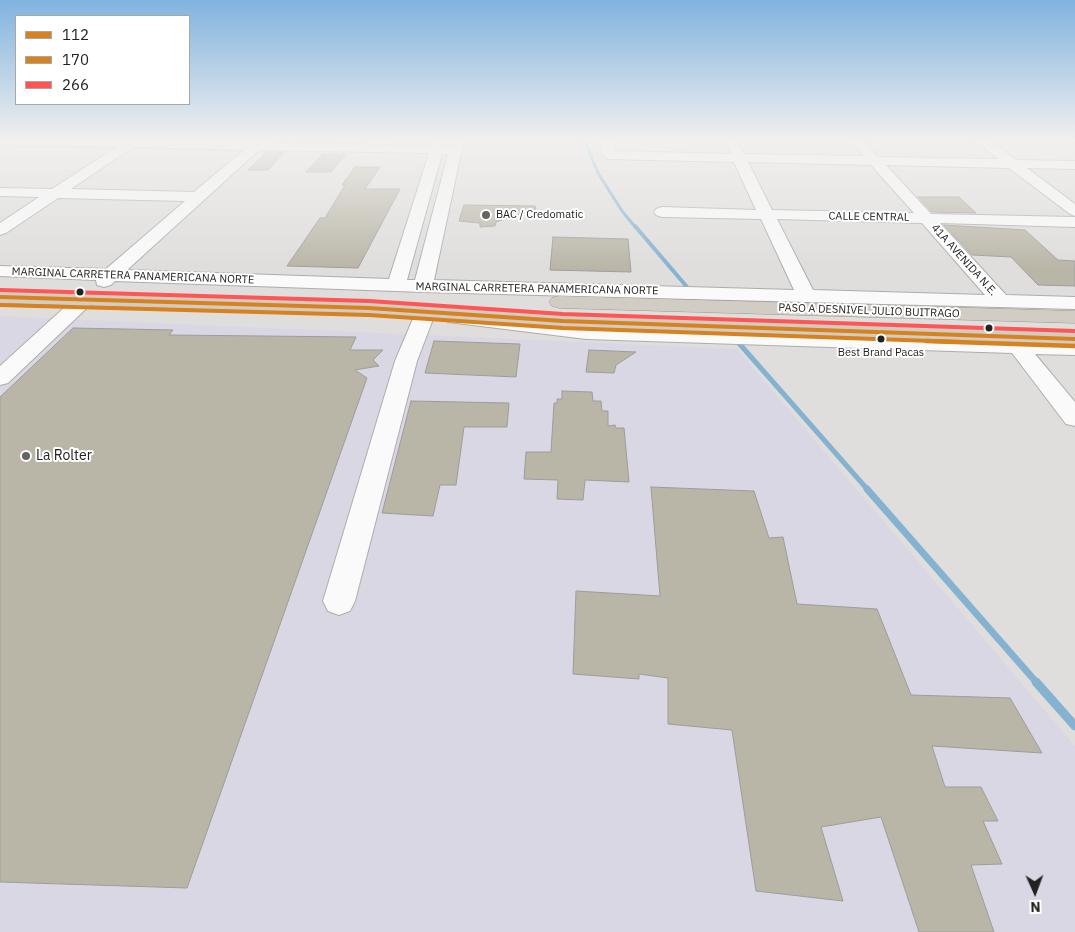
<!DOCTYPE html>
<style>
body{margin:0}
#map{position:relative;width:1075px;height:932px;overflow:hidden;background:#dfdedc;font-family:"IBM Plex Sans",sans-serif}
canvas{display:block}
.legend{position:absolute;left:15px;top:15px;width:175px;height:90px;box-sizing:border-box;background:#fff;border:1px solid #a7a7a6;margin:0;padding:6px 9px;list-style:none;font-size:15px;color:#222221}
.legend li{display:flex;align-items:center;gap:10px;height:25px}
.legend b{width:25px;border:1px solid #a7a7a6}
.north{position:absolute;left:1010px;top:867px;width:50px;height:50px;-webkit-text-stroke:4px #fff;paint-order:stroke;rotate:178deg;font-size:14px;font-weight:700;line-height:20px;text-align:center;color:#222221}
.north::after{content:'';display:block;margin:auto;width:18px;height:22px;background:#222221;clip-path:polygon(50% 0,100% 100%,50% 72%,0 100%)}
</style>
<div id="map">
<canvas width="1075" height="932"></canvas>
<ul class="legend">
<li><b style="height:6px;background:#d7811f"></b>112</li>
<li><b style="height:6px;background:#d7811f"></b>170</li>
<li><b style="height:6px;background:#f55"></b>266</li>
</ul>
<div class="north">N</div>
</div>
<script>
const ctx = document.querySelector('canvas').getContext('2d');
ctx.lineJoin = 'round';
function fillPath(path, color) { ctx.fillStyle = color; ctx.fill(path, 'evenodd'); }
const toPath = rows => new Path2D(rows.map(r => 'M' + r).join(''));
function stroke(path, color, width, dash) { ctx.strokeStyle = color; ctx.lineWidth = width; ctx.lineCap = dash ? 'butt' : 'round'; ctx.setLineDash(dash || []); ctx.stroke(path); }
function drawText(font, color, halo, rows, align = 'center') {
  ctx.font = font + ' "IBM Plex Sans",sans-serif'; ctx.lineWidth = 4; ctx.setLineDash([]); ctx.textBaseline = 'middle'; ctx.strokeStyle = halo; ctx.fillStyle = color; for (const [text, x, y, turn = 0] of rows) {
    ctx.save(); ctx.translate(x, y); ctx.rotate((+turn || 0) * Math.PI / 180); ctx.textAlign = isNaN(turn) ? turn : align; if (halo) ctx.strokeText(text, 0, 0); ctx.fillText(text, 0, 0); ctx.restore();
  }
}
const industrial = toPath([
 [0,316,737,349,1075,746,1075,932,0,932]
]);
const streamFar4 = toPath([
 [584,139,598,173,622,211,636,228]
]);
const streamFar3 = toPath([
 [635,226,687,287],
 [736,340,738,342]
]);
const streamFar2 = toPath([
 [737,341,868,490]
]);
const streamFar1 = toPath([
 [867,489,1037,683]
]);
const stream = toPath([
 [1036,682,1075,726]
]);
const building = toPath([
 [267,152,284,152,268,170,248,170,267,152],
 [323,154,346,154,331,172,306,172,323,154],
 [355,167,380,167,365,189,400,189,358,268,287,266,320,218,325,218,345,185,342,185,355,167],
 [918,197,959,197,976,213,932,212,918,197],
 [464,205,535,206,536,209,496,222,495,226,480,227,480,223,459,221,464,205],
 [944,225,1025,230,1058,260,1075,261,1075,286,1038,285,1011,257,972,255,944,225],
 [553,237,628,239,631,272,550,270,553,237],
 [73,328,173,330,169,335,356,337,350,350,383,350,373,360,379,366,355,370,367,378,187,888,0,882,0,397,73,328],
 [434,341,520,344,516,377,425,373,434,341],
 [589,350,636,352,616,365,614,373,586,372,589,350],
 [562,391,592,392,593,401,601,401,602,411,608,411,608,426,615,425,616,428,624,428,629,482,585,480,583,500,557,499,558,480,524,479,526,452,551,452,554,403,557,403,557,399,562,399,562,391],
 [411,401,509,403,507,427,464,427,456,485,440,485,433,516,382,513,411,401],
 [651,487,754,491,769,538,783,537,797,604,877,609,911,695,1010,698,1042,753,932,746,945,787,981,787,998,821,983,821,1002,864,971,865,994,932,919,932,881,817,821,827,843,901,756,891,732,730,668,724,668,678,639,674,639,679,573,674,576,591,660,596,651,487]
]);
const minor = toPath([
 [0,139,252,142,256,139,266,139,266,142,432,146,434,139,446,139,444,146,450,146,452,139,464,139,434,280,794,290,761,219,662,217,656,215,654,212,656,209,662,207,756,210,734,162,609,159,602,155,601,139,613,139,615,151,731,154,724,139,736,139,744,154,864,156,849,139,862,139,878,157,998,159,974,139,988,139,1016,160,1075,161,1075,169,1027,168,1075,204,1075,216,1070,214,1009,168,886,165,931,214,1075,217,1075,227,940,223,1006,295,1075,297,1075,309,423,292,115,281,111,285,104,287,97,285,96,280,0,276,0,266,106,269,185,201,58,198,6,233,0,235,0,223,39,197,0,196,0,188,52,189,116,147,0,145,0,139],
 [133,147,244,150,194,192,71,189,133,147],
 [259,150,429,153,389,279,127,270,259,150],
 [442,154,448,154,415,280,407,280,442,154],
 [748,162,871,165,914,213,772,210,748,162],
 [777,219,922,223,985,295,813,290,777,219],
 [84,294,91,296,94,300,91,304,8,383,0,385,0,366,77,296,84,294],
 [425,308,432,310,435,314,417,361,355,601,350,611,339,615,328,611,323,601,395,361,415,314,418,310,425,308],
 [455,312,586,327,1075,343,1075,355,1035,354,1075,402,1075,426,1066,424,1012,353,586,339,448,322,445,318,448,314,455,312]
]);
const highway = toPath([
 [0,291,369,302,563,315,1075,332,1075,346,563,327,369,314,0,303,0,291],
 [559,296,1075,311,1075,323,559,308,552,306,549,302,552,298,559,296]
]);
const bus1 = toPath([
 [0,297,369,308,563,321,1075,339]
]);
const bus2Far1 = toPath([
 [0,305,369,315,563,328,961,342]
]);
const bus2 = toPath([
 [926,341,1075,346]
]);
const bus3 = toPath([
 [0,290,369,301,563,314,1075,331]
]);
const markers = [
 [486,215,5,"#646462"],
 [80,292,4.5,"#222221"],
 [989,328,4.5,"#222221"],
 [881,339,4.5,"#222221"],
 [26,456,5,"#646462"]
];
const farPoinames = [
 ["BAC / Credomatic",496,215]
];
const farStreetnames = [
 ["CALLE CENTRAL",869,217,1],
 ["41A AVENIDA N.E.",964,260,48],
 ["MARGINAL CARRETERA PANAMERICANA NORTE",133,276,2],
 ["MARGINAL CARRETERA PANAMERICANA NORTE",537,289,1],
 ["PASO A DESNIVEL JULIO BUITRAGO",869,311,2]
];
const farBusnames = [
 ["Best Brand Pacas",881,353]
];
const poiNames = [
 ["La Rolter",36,456]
];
fillPath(industrial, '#d9d7e3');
stroke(streamFar4, '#85b2d1', 3);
stroke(streamFar3, '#85b2d1', 4);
stroke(streamFar2, '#85b2d1', 5);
stroke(streamFar1, '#85b2d1', 7);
stroke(stream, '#85b2d1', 9);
fillPath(building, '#b9b5a7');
stroke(building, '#9e9d9c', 1);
stroke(minor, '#aeadac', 2);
stroke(highway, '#9c978c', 1);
fillPath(minor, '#fafafa');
fillPath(highway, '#d2cdc4');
stroke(bus1, '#d7811f', 4);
stroke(bus2Far1, '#d7811f', 4);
stroke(bus2, '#d7811f', 4.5);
stroke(bus3, '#f55', 4);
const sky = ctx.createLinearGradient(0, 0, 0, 269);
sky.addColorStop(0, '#80b3df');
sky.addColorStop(0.52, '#f1f0ef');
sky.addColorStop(1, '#f1f0ef00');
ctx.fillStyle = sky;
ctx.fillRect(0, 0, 1075, 269);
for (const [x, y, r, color] of markers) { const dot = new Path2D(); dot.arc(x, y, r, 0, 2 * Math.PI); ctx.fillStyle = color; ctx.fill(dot); stroke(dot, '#fff', 2); }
drawText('11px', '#222221', '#fff', farPoinames, 'left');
drawText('11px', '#222221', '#fff', farStreetnames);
drawText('11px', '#222221', '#fff', farBusnames);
drawText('14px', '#222221', '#fff', poiNames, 'left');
</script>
